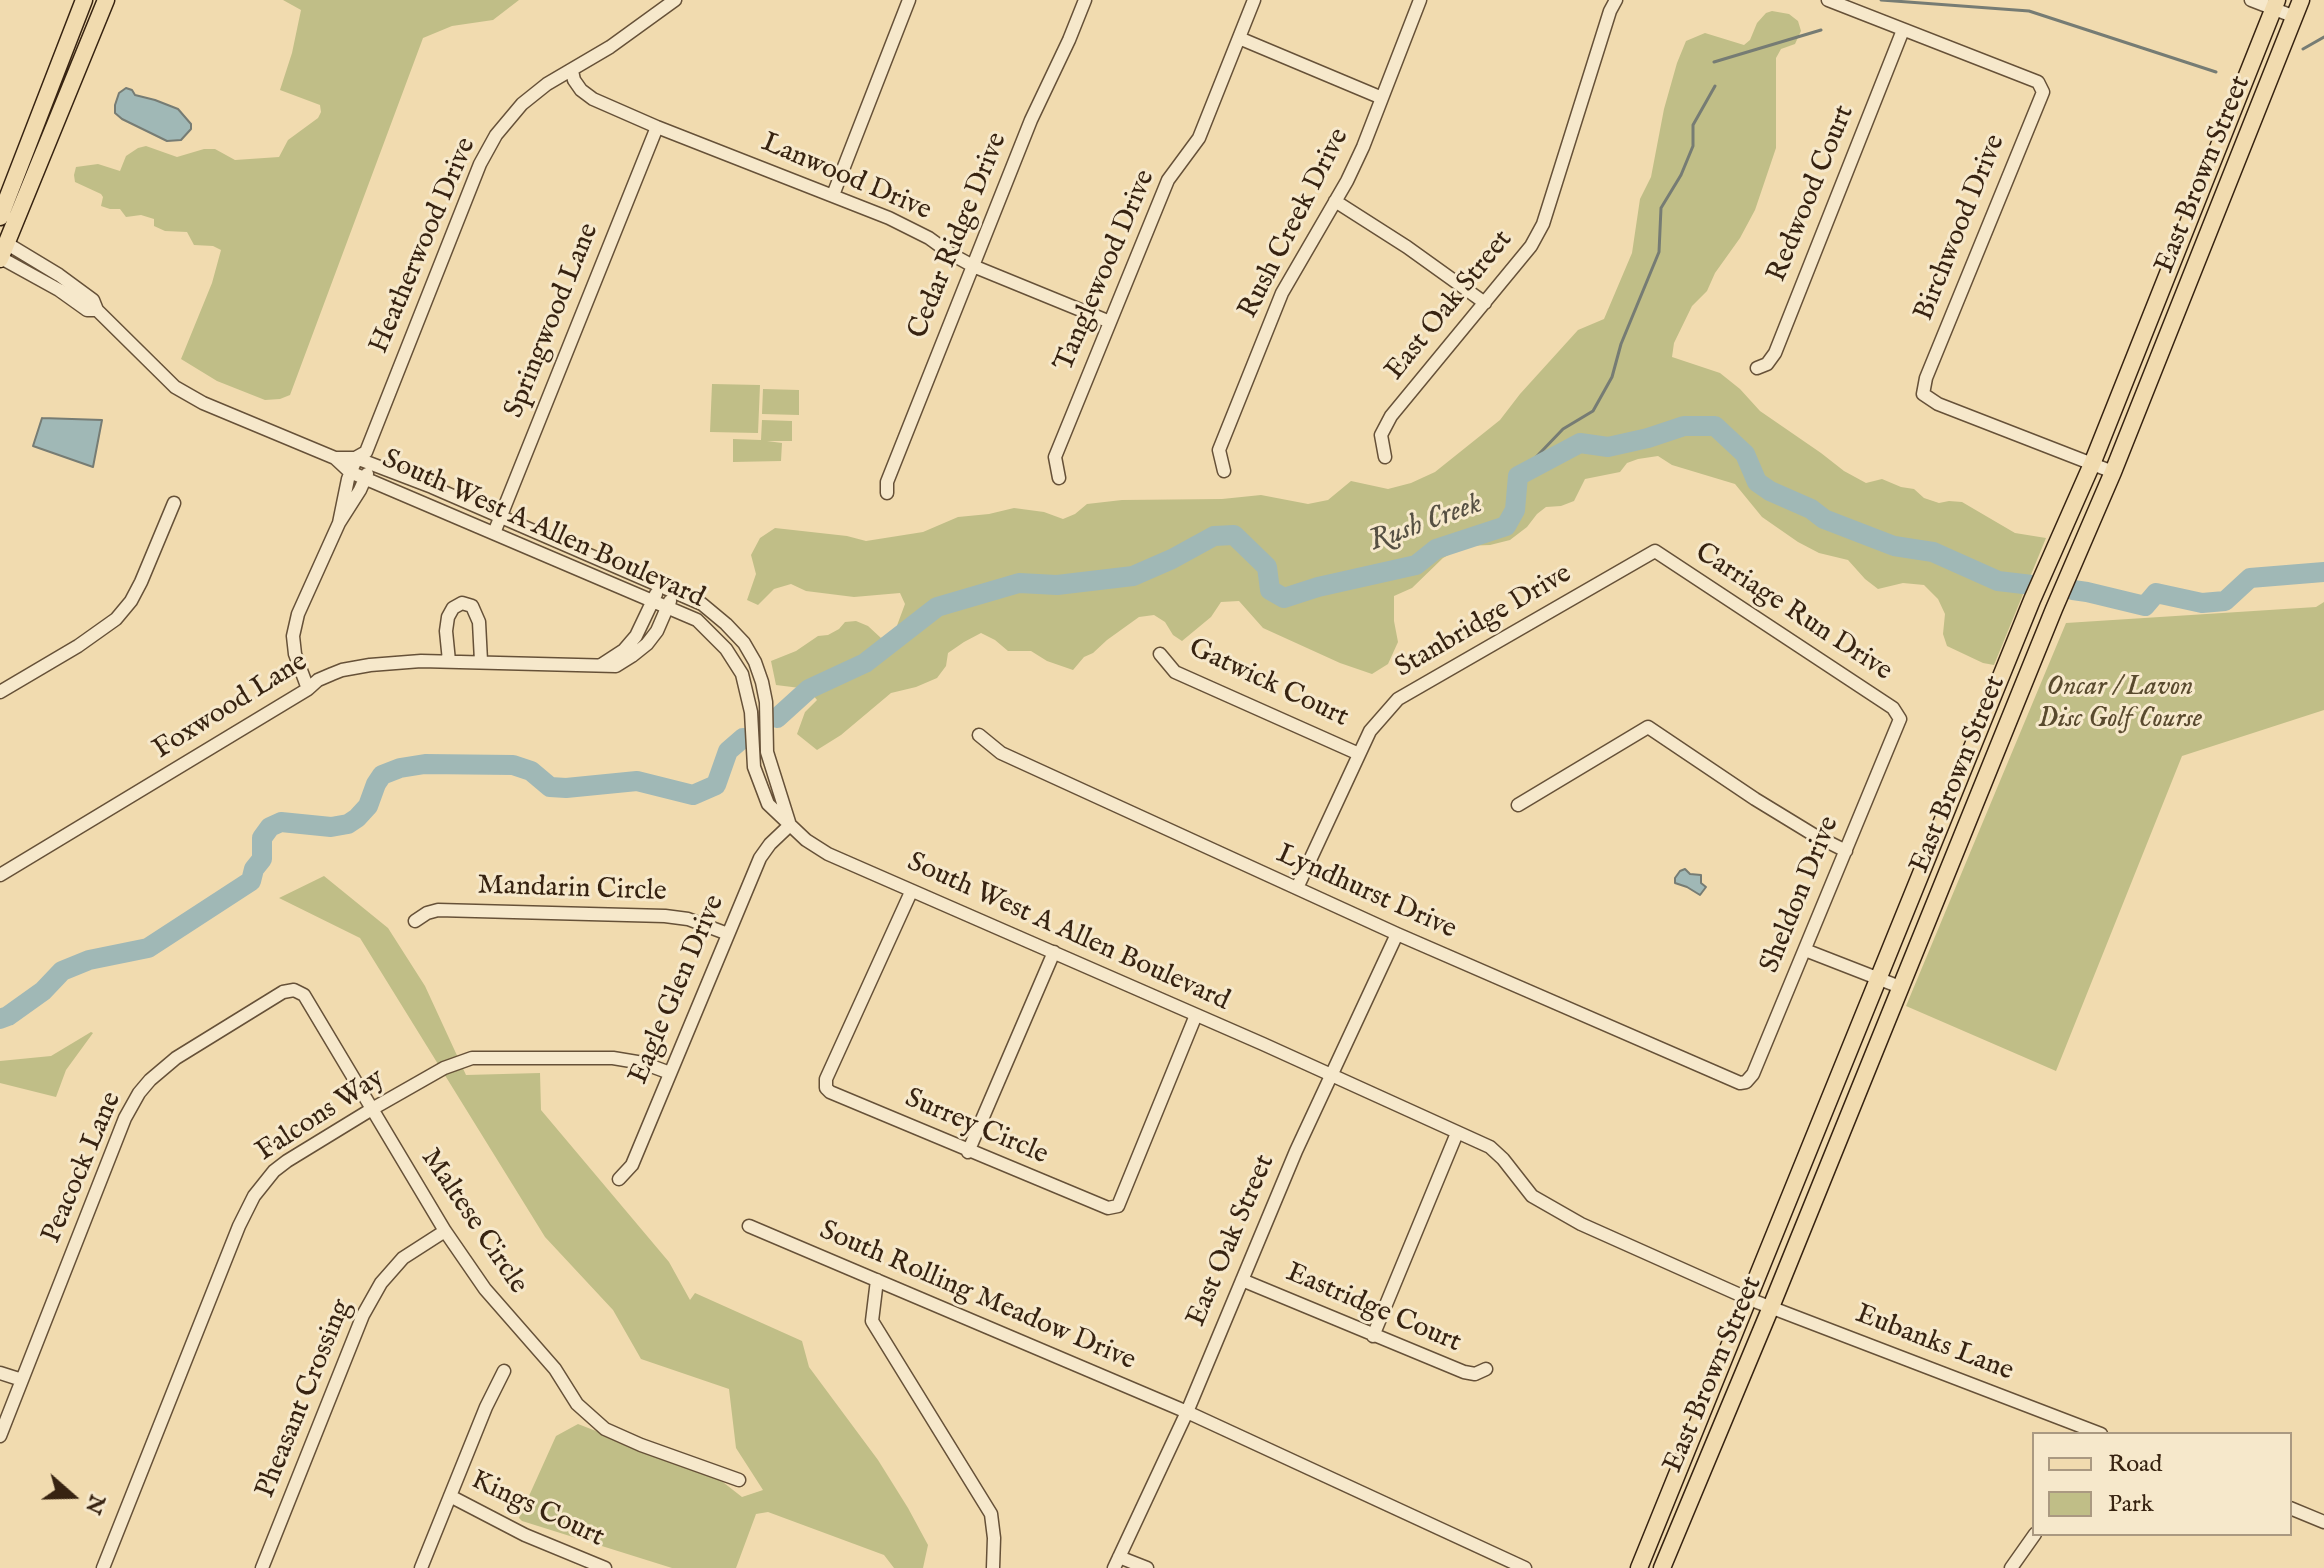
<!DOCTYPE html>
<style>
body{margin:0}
#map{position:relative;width:2324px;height:1568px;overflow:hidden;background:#f1dbaf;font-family:"IM FELL English",serif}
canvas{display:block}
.legend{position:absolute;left:2032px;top:1432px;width:260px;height:104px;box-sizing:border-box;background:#f6e8cb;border:2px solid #aa9981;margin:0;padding:10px 14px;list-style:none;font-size:24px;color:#372311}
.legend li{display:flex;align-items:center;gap:16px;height:40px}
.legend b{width:40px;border:2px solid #aa9981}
.north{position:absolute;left:32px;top:1456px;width:80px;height:80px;-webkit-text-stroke:6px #f6e8cb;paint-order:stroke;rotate:110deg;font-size:22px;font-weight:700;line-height:32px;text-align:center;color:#372311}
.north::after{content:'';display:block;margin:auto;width:28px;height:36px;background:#372311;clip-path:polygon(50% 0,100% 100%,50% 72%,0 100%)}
</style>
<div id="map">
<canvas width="2324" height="1568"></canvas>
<ul class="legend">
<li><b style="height:10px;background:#f1dbaf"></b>Road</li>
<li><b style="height:22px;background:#c0be87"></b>Park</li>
</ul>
<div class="north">N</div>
</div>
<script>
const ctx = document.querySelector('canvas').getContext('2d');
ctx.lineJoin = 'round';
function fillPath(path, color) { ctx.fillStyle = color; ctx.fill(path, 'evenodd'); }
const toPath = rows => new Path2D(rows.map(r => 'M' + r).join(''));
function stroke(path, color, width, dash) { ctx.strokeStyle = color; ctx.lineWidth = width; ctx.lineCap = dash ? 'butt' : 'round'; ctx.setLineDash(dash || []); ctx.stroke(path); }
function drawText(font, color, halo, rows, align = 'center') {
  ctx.font = font + ' "IM FELL English",serif'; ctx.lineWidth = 6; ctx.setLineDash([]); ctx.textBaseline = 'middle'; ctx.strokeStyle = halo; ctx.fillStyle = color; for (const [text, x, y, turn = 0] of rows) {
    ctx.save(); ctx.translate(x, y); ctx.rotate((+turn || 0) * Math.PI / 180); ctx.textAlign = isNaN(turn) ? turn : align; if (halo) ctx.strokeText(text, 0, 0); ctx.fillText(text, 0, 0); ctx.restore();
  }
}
const green = toPath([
 [283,0,519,0,493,20,452,26,423,38,290,395,280,399,265,400,217,381,181,359,212,283,221,250,213,246,194,245,187,232,165,231,154,226,154,219,141,215,126,217,120,209,110,209,101,206,103,197,101,194,75,182,74,175,76,167,98,164,120,171,126,156,138,148,146,146,177,157,204,149,215,149,235,160,279,157,288,140,318,118,321,112,320,105,280,90,292,53,301,10],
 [1772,11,1789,14,1798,21,1801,31,1795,44,1781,49,1776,58,1776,148,1755,210,1740,238,1715,273,1707,291,1692,306,1674,343,1672,357,1720,373,1740,389,1760,411,1821,453,1844,471,1866,483,1882,479,1901,487,1914,489,1924,498,1939,503,1949,501,1962,502,2015,533,2046,538,1994,665,1983,663,1947,646,1943,634,1945,614,1938,599,1924,585,1903,583,1878,589,1865,579,1848,560,1819,553,1798,542,1762,517,1735,484,1672,465,1658,456,1638,459,1627,463,1620,472,1585,479,1574,501,1561,506,1546,507,1537,514,1527,527,1510,540,1490,545,1465,546,1443,558,1412,588,1394,596,1394,621,1398,642,1388,664,1372,674,1340,663,1263,628,1239,601,1221,602,1211,617,1182,641,1173,635,1165,622,1154,615,1139,617,1107,640,1093,653,1084,657,1073,670,1047,661,1031,651,1008,651,995,640,981,633,964,642,948,653,946,666,937,678,916,687,891,693,841,735,817,750,797,734,805,712,817,700,808,689,776,685,771,661,796,651,818,636,828,635,839,629,845,622,856,621,868,626,881,638,895,631,905,604,900,593,854,597,806,591,791,584,774,589,758,605,747,600,756,574,751,555,760,538,775,528,847,536,866,541,923,532,958,517,989,514,1014,508,1044,512,1063,519,1075,514,1087,504,1122,500,1222,499,1261,495,1308,504,1328,500,1351,481,1388,489,1411,483,1435,472,1500,420,1520,394,1578,330,1604,319,1632,253,1640,199,1651,177,1664,109,1677,63,1686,41,1705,33,1744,45,1750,40,1757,23,1766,13],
 [712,384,760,385,758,433,710,432],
 [763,389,799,390,799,415,762,414],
 [762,420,792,421,792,441,767,441,782,443,781,461,733,462,733,439,761,440],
 [2324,602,2324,710,2182,756,2056,1071,1906,1006,2066,623,2316,607],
 [324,876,388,928,425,986,466,1075,540,1073,541,1110,669,1262,690,1300,695,1293,802,1341,809,1367,878,1460,908,1508,928,1545,923,1568,894,1568,884,1555,768,1512,756,1514,736,1568,672,1568,522,1521,519,1518,556,1436,578,1424,719,1479,742,1497,763,1490,736,1448,729,1389,641,1359,613,1310,545,1237,360,938,279,898],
 [91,1032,93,1033,66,1070,56,1097,0,1083,0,1061,51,1056]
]);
const water = toPath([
 [126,88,132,90,135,95,155,100,178,109,191,124,191,129,181,140,167,141,122,119,115,113,115,105,119,93,126,88],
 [42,418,102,420,93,467,33,446,42,418],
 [1685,869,1690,874,1701,875,1701,883,1706,887,1700,895,1687,887,1675,883,1675,878,1680,871,1685,869]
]);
const stream = toPath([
 [1881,0,2029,11,2216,72],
 [2303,49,2324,37],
 [1714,62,1821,30],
 [1518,476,1563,429,1593,411,1612,377,1621,344,1659,252,1661,208,1681,175,1693,146,1693,125,1715,86]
]);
const river = toPath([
 [2073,590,2087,592,2145,606,2156,593,2202,603,2225,601,2250,578,2324,572],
 [777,718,809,689,865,663,937,607,1019,583,1057,585,1133,576,1172,559,1214,536,1234,535,1267,567,1270,590,1284,598,1318,587,1416,565,1436,549,1506,526,1515,510,1518,476,1580,443,1608,447,1648,438,1684,426,1715,426,1745,454,1757,482,1770,491,1811,509,1824,519,1894,546,1933,552,1998,581,2032,585],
 [0,1019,8,1016,43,991,62,971,89,960,148,948,251,881,254,869,262,859,262,838,270,827,281,822,331,827,348,824,357,818,368,806,376,784,382,775,400,768,425,764,513,765,531,771,550,787,566,788,637,781,693,795,716,785,728,751,743,738]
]);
const minor = toPath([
 [1828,0,2038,82,2043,92,2041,97,1926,378,1923,394,1938,404,2113,472],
 [2251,0,2295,17],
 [1239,38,1382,98],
 [572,71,574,80,581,90,593,99,657,127,889,218,929,238,951,254,973,266,1110,322],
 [833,195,909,0],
 [1335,201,1407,247,1485,303],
 [6,243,59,275,93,300,97,310,175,387,203,403,335,458,356,458,432,487,702,604,726,624,744,643,755,662,762,682,766,702,767,752,789,822],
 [1,258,59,290,87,310,97,310],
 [1757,368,1767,364,1775,353,1903,30],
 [1385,457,1381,435,1391,416,1531,246,1543,224,1610,11,1616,0],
 [335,458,350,472,697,620,726,649,742,674,751,712,754,767,768,804,806,840,828,854,1263,1044,1490,1147,1503,1159,1532,1196,1581,1224,1749,1299,2101,1434],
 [1224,471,1219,450,1282,293,1347,181,1363,147,1420,0],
 [1059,478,1055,457,1168,180,1199,138,1254,0],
 [887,493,887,482,1031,120,1069,40,1085,0],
 [339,523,348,479,357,457,366,452,480,164,496,135,522,104,547,84,610,47,675,0],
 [494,533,657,127],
 [1160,654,1175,672,1359,754],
 [449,661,446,631,448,617,453,608,462,603,472,606,479,622,481,661],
 [601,665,624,650,636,636,656,594],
 [308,689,295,654,293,636,298,614,339,523,360,490,367,474],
 [0,692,78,646,116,619,131,601,141,582,174,503],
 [979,735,1001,753,1397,934,1740,1083,1746,1082,1753,1074,1900,719,1893,708,1655,551,1398,699,1370,731,1297,888],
 [1518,805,1648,727,1755,799,1814,835,1846,851],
 [0,875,308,689,318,680,332,674,342,670,370,665,421,661,616,666,632,656,647,644,657,631,670,601],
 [911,892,826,1079,826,1088,830,1092,1108,1208,1118,1206,1196,1015],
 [415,921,427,913,438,910,665,916,688,919,728,934],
 [1805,950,1900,987],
 [968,1152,1054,952],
 [619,1179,632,1165,760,858,770,844,790,825],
 [749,1226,1187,1412,1525,1568],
 [877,1280,872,1321,991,1514,994,1538,993,1568],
 [1242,1280,1464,1372,1475,1374,1486,1369],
 [1373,1336,1457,1133],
 [0,1373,22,1380],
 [0,1436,125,1118,139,1093,150,1080,176,1058,283,992,294,990,304,995,445,1231,485,1289,555,1369,577,1404,605,1429,641,1445,739,1480],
 [450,1496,525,1535,605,1568],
 [2290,1508,2324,1522],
 [1119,1557,1147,1568],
 [103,1568,239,1226,254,1196,274,1171,287,1161,372,1109,444,1068,472,1058,613,1058,643,1063,670,1073],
 [262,1568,363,1315,381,1283,403,1258,445,1231],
 [421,1568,486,1407,504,1371],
 [1114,1568,1187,1412,1296,1151,1397,934],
 [2011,1568,2035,1534]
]);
const major = toPath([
 [0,217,84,0],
 [0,259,106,0],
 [1639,1568,2032,600,2092,464,2277,0],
 [1662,1568,1771,1307,2054,609,2113,472,2301,0]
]);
const streetNames = [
 ["East Brown Street",2204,175,-68],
 ["Lanwood Drive",846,178,23],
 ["Redwood Court",1812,194,-68],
 ["Rush Creek Drive",1295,224,-63],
 ["Birchwood Drive",1961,228,-68],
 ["Cedar Ridge Drive",959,236,-68],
 ["Heatherwood Drive",424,246,-67],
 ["Tanglewood Drive",1106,271,-67],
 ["East Oak Street",1450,306,-51],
 ["Springwood Lane",553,321,-68],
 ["South West A Allen Boulevard",543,530,24],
 ["Carriage Run Drive",1793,613,33],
 ["Stanbridge Drive",1484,622,-30],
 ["Gatwick Court",1268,684,25],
 ["Foxwood Lane",231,707,-32],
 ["East Brown Street",1959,775,-68],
 ["Mandarin Circle",572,890,2],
 ["Lyndhurst Drive",1366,893,24],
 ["Sheldon Drive",1801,895,-68],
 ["South West A Allen Boulevard",1068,933,24],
 ["Eagle Glen Drive",678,990,-67],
 ["Falcons Way",321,1116,-33],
 ["Surrey Circle",976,1128,23],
 ["Peacock Lane",83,1168,-67],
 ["Maltese Circle",473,1222,56],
 ["East Oak Street",1232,1241,-67],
 ["South Rolling Meadow Drive",977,1297,23],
 ["Eastridge Court",1373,1309,23],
 ["Eubanks Lane",1934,1344,21],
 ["East Brown Street",1714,1375,-67],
 ["Pheasant Crossing",305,1399,-68],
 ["Kings Court",537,1510,25]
];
const parkNames = [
 ["Oncar / Lavon",2120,688],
 ["Disc Golf Course",2120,720]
];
const waterNames = [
 ["Rush Creek",1426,524,-20]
];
fillPath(green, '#c0be87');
fillPath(water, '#a0b8b6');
stroke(water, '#767c74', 2);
stroke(stream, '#767c74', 3);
stroke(river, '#a0b8b6', 20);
stroke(minor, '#665138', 15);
stroke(major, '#372311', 19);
stroke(minor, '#f6e8cb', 12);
stroke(major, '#f1dbaf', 16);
drawText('28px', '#372311', '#f6e8cb', streetNames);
drawText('italic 28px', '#594a2e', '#f6e8cb', parkNames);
drawText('italic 30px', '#565043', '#f6e8cb', waterNames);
</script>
